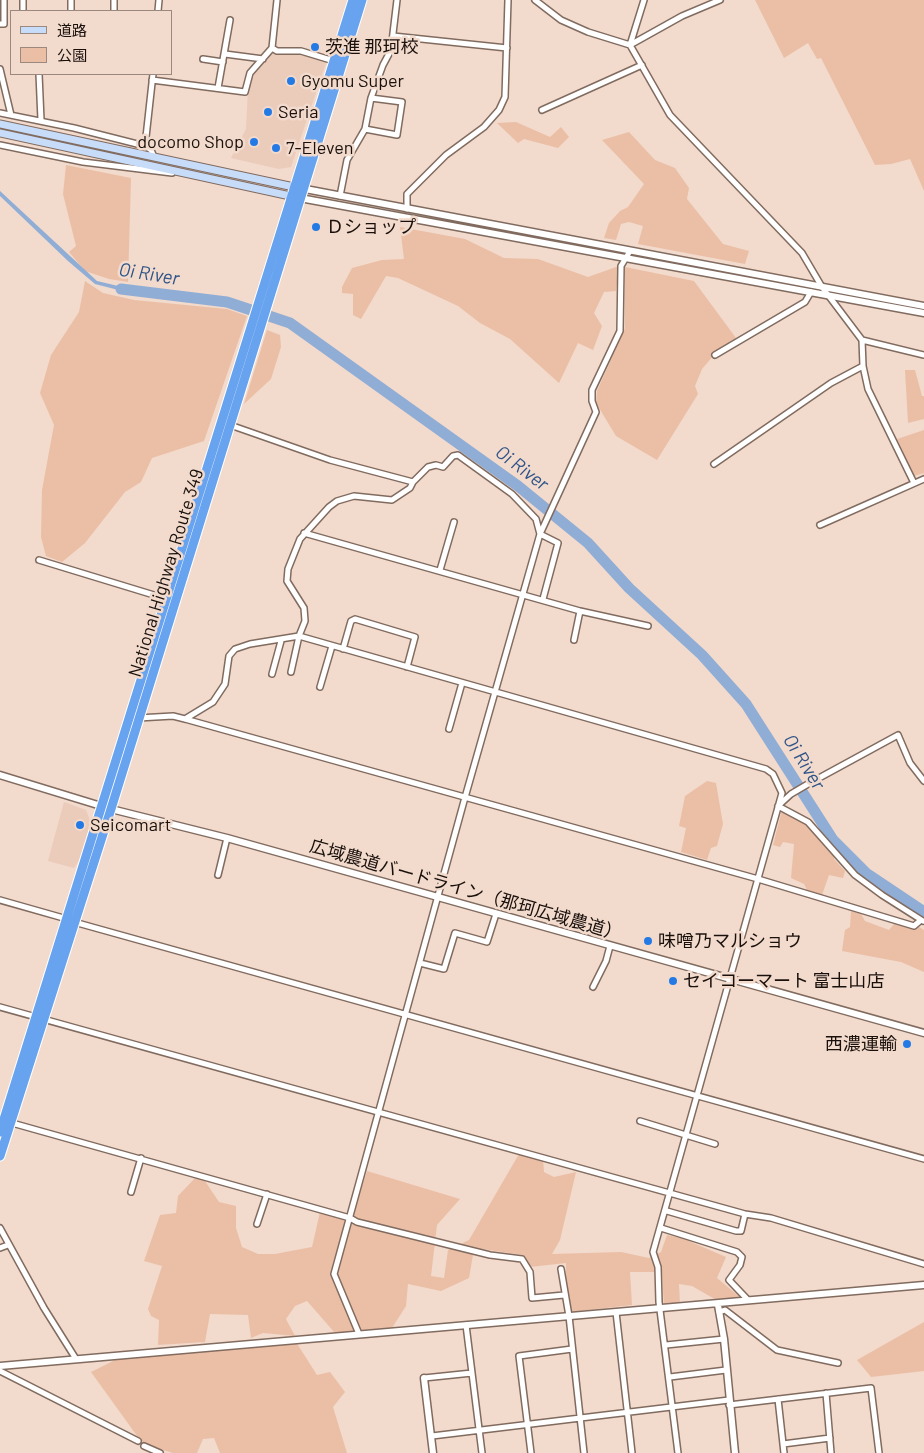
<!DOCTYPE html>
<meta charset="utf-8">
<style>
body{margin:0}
#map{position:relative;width:924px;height:1453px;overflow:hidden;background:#f2dacc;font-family:Barlow,"Noto Sans JP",sans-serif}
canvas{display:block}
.legend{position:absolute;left:10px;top:10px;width:162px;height:65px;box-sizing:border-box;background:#f2dacc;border:1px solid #9b897f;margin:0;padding:6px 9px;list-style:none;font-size:15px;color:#19100c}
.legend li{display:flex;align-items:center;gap:10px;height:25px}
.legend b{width:25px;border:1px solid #9b897f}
</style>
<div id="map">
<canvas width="924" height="1453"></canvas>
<ul class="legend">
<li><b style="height:6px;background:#c7dcf9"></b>道路</li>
<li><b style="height:14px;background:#ebbfa6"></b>公園</li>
</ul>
</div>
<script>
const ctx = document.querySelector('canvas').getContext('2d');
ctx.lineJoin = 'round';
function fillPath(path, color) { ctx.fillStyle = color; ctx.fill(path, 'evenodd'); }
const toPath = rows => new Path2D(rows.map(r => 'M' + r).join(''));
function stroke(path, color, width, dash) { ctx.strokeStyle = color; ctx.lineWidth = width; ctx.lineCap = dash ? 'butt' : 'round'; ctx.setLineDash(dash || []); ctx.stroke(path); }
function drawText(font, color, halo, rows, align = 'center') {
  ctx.font = font + ' Barlow,"Noto Sans JP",sans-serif'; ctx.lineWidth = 5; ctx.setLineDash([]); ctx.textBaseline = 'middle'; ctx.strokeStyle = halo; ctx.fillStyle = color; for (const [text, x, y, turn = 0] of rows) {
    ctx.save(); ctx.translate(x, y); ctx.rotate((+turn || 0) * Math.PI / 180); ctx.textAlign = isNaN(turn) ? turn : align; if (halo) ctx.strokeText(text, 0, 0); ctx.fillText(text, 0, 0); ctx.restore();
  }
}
const built = toPath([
 [270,52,302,53,327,60,291,167,279,169,231,158,246,129,248,89,257,68],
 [64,802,86,810,91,823,81,858,74,868,48,861]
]);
const green = toPath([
 [755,0,924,0,924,191,910,159,891,164,875,165,821,58,817,59,808,43,784,58],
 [516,122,550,137,561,127,569,137,558,148,524,139,518,143,497,123],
 [629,132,655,160,675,168,689,188,687,199,723,244,749,251,745,264,638,244,643,226,629,222,621,224,616,240,604,238,609,223,620,211,628,207,644,184,602,140],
 [66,165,131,178,128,282,109,279,85,271,69,252,76,246,63,194],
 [400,227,465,239,504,258,538,259,588,277,619,266,616,291,604,292,594,313,602,326,593,350,578,343,559,383,510,339,480,323,458,306,398,278,386,276,361,319,353,315,353,294,342,293,342,287,352,268,382,260,404,259],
 [625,267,694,281,736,338,714,355,702,369,695,386,698,394,657,460,616,436,596,403,597,391,625,328],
 [85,281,103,293,134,300,227,309,247,316,204,441,152,458,141,482,125,492,85,543,62,562,46,556,41,537,42,490,54,425,40,393,51,355,79,312],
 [267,330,280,335,281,347,271,379,244,404],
 [905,370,915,370,922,396,924,396,924,419,908,423],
 [924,430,924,473,914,476,897,439],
 [707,781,716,783,723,824,717,846,711,848,707,860,681,852,686,828,679,826,685,796],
 [782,810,807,824,834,854,834,859,845,871,843,878,829,875,822,895,808,892,804,884,791,878,794,844,783,842,780,847,773,845],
 [851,911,861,914,865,921,889,930,894,924,909,921,924,930,924,972,901,962,842,951,845,930,850,927],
 [519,1154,543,1159,544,1172,554,1177,576,1172,560,1240,552,1254,621,1252,649,1258,661,1252,667,1235,684,1239,726,1257,717,1278,741,1298,718,1301,692,1286,679,1284,680,1305,664,1305,662,1272,630,1272,632,1305,571,1312,566,1290,566,1263,530,1267,523,1255,482,1249,473,1255,469,1278,441,1291,408,1284,406,1306,392,1328,335,1333,307,1301,295,1306,286,1319,295,1336,263,1333,251,1338,248,1315,210,1314,205,1342,158,1345,159,1320,151,1316,148,1309,162,1266,144,1261,160,1215,176,1213,178,1196,196,1177,205,1181,219,1202,236,1206,236,1228,242,1247,258,1254,275,1254,312,1247,320,1212,350,1222,367,1171,460,1199,437,1225,431,1276,444,1278,448,1250,469,1240],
 [924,1322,924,1371,871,1377,857,1360],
 [296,1342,317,1375,330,1372,345,1392,333,1407,347,1453,220,1453,214,1438,203,1439,197,1453,173,1453,147,1445,140,1440,91,1372,121,1357]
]);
const water = toPath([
 [0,191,97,281,135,290,134,294,95,284,68,261,0,196]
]);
const river = toPath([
 [121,289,227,302,290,323,518,486,588,543,629,588,702,655,746,704,833,840,866,873,924,912]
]);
const minor = toPath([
 [71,0,71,11],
 [114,0,114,11],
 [535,0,561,20,588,32,630,45,670,115,802,253,822,287,862,340,863,366,868,389,914,483],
 [23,11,23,0],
 [158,11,159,0],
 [0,24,4,24,4,0],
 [393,36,507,48],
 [630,45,682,16,720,0],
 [630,45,644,0],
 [272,48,277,51,301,51,334,61],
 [225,54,263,59],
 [203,59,223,62],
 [0,69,11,115],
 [39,74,41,120],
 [152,80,245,92,250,73,272,48,277,0],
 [218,88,230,20],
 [542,110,642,65],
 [0,113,74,128,145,146,153,74],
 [365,129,397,135,402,102,371,98],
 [0,145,83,162,172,173],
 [145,146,151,150,154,157],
 [340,196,347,160,365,129,371,98,383,65,391,50,397,0],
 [407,209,407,194,446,155,484,127,499,110,505,97,508,0],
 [862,340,924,355],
 [715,355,805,302,811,292],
 [230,425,330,460,413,482,410,488,392,500,354,496,337,501,329,507,300,539,288,569,287,581,304,608,305,621,299,636,291,672],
 [714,464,831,383,863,366],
 [413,482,428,467,436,465,443,467,453,456,458,455,512,494,536,519,540,534,558,543,543,599],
 [820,525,924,479],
 [304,533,580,611,648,626],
 [39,560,167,599],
 [440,570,454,522],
 [574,640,580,611],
 [343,649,351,621,355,619,415,637,407,667],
 [272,674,281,641],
 [320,687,332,646],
 [138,718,173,716,185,719,758,879,914,926,921,920],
 [185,719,213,702,225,684,229,656,235,649,250,644,299,636,766,769,773,774,782,793,653,1252,658,1267,659,1302,678,1453],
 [449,729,462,683],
 [779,805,791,794,808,784,898,735,910,763,924,781],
 [778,806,808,822,855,875,882,895,923,921],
 [218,875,227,838],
 [0,900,67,919],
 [74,922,924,1159],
 [420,963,444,969,455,933,487,942,496,914],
 [593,987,606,961,610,946],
 [0,1007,745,1214,771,1218,924,1264],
 [640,1121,715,1144],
 [12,1123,350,1218,357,1222,490,1255,522,1259,530,1272,532,1298,564,1295],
 [131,1192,141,1158],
 [667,1211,736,1231,741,1231,745,1214],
 [257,1224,267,1194],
 [0,1228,44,1308,76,1359],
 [661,1228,737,1252,742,1257,740,1265,729,1280,748,1300],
 [0,1248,8,1245],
 [561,1269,569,1316,584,1453],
 [616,1312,632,1453],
 [719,1312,725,1310,777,1350,838,1363],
 [466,1325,482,1453],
 [359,1334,334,1274,464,801,540,534,596,412,592,401,592,390,620,331,621,266,630,251],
 [666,1345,724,1339],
 [0,1371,138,1441],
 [670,1377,726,1370],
 [424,1378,472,1373],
 [826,1393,831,1453],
 [778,1399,784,1453],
 [729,1405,871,1388,879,1453],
 [432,1436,729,1400],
 [783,1444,830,1438],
 [144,1446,160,1453],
 [531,1453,519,1356,572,1349]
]);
const tertiary = toPath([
 [300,188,924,306],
 [300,198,924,313],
 [0,775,111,809,227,838,924,1033],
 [718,1305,724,1339,735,1453],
 [0,1366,924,1285],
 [424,1378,433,1453]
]);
const secondary = toPath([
 [0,124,294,187],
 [0,133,295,197]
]);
const trunk = toPath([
 [0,1132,353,0],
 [0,1156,111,809,362,0]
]);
const markers = [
 [315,47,5,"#247ae5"],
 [291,81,5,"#247ae5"],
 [268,112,5,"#247ae5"],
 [254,142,5,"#247ae5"],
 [276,148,5,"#247ae5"],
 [316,227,5,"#247ae5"],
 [80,825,5,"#247ae5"],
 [648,941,5,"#247ae5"],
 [673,981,5,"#247ae5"],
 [907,1044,5,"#247ae5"]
];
const poiNames = [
 ["茨進 那珂校",325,47],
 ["Gyomu Super",301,81],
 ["Seria",278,112],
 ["docomo Shop",244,142,"right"],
 ["7-Eleven",286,148],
 ["Ｄショップ",326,227],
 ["Seicomart",90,825],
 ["味噌乃マルショウ",658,941],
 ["セイコーマート 富士山店",683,981],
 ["西濃運輸",897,1044,"right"]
];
const streetNames = [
 ["National Highway Route 349",166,573,-73],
 ["広域農道バードライン（那珂広域農道）",466,890,16]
];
const waterNames = [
 ["Oi River",149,274,9],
 ["Oi River",522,468,37],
 ["Oi River",804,762,58]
];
fillPath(built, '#ebcbba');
fillPath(green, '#ebbfa6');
fillPath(water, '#90add5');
stroke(river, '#90add5', 11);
stroke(minor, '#816b5f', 8);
stroke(tertiary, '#816b5f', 9);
stroke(secondary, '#816b5f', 9);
stroke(trunk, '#fff', 11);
stroke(minor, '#fff', 5);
stroke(tertiary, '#fff', 6);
stroke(secondary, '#c7dcf9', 7);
stroke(trunk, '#68a3f0', 9);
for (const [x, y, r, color] of markers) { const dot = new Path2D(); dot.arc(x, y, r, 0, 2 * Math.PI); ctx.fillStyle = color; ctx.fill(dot); stroke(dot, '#f2dacc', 2); }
drawText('18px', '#19100c', '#f2dacc', poiNames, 'left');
drawText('18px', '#19100c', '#f2dacc', streetNames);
drawText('italic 19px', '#2e5488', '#f2dacc', waterNames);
</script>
